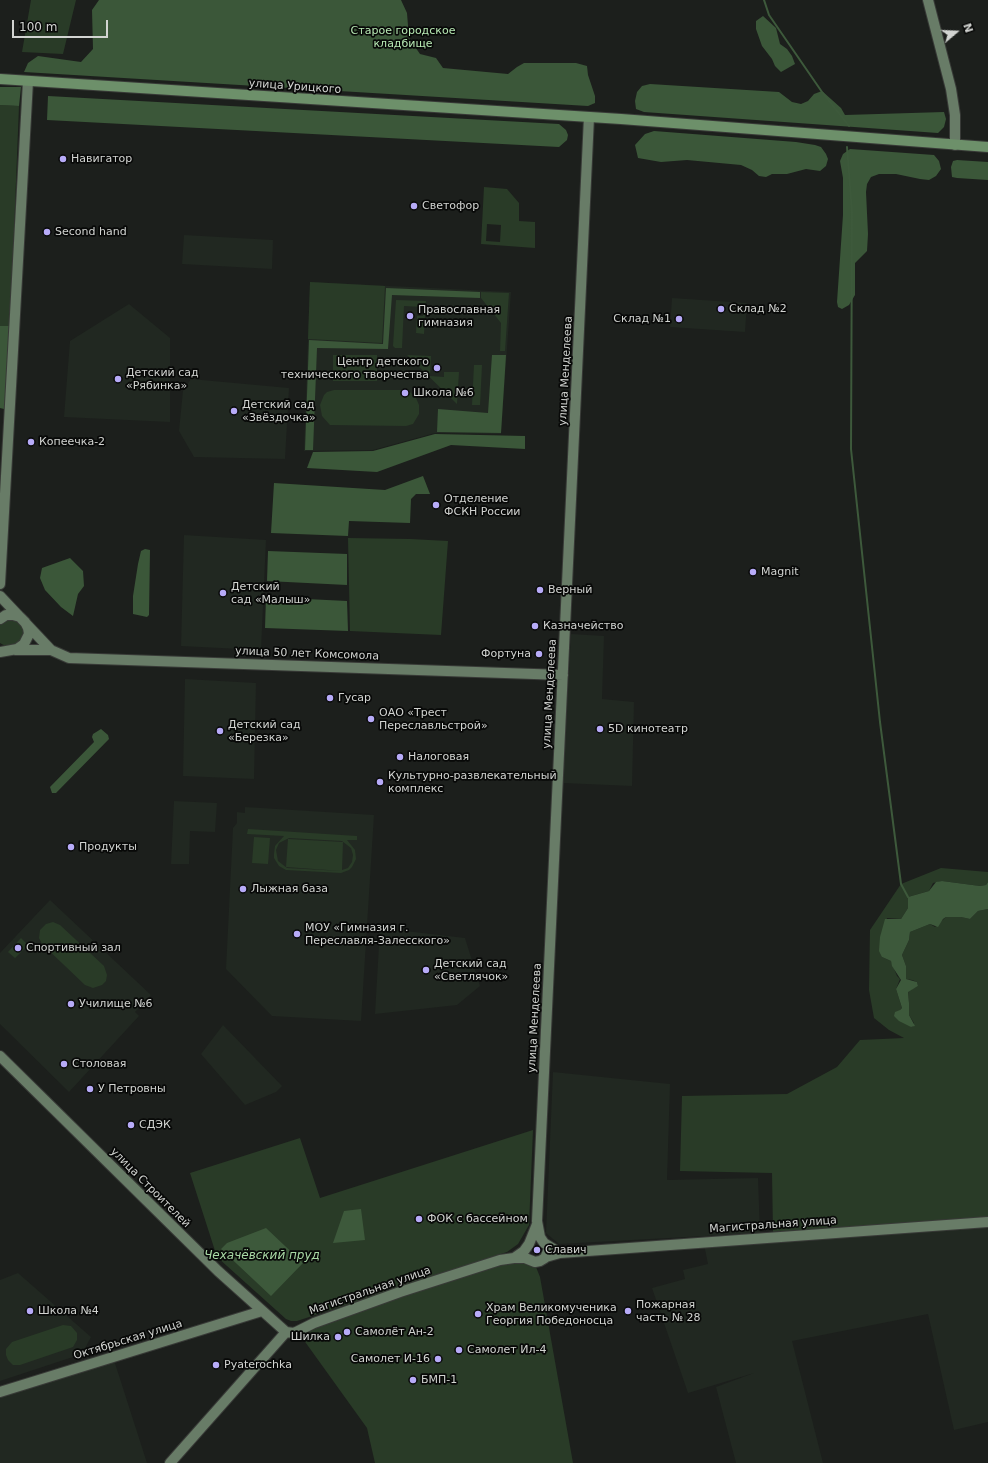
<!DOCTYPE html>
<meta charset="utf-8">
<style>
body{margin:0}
#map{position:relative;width:988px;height:1463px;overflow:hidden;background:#1c1f1c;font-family:"DejaVu Sans",sans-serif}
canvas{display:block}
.north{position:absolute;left:936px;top:12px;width:40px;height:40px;-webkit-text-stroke:3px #080908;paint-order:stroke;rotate:71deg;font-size:11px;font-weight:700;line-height:16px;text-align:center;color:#d2d4d1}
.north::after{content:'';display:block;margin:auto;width:14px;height:18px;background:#d2d4d1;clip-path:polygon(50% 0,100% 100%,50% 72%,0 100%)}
.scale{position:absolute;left:12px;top:20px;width:96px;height:18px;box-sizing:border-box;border:2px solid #d2d4d1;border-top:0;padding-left:5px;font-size:12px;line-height:14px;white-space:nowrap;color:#d2d4d1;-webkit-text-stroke:3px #080908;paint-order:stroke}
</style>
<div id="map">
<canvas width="988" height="1463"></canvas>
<div class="north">N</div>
<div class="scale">100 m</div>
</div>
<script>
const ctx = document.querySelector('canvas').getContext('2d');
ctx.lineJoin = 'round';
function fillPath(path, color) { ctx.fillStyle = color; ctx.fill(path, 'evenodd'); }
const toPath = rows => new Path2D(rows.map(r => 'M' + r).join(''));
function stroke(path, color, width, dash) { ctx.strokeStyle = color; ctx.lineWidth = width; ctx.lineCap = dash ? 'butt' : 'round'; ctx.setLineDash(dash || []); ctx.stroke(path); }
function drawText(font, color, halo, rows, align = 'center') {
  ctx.font = font + ' "DejaVu Sans",sans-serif'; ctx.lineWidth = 3.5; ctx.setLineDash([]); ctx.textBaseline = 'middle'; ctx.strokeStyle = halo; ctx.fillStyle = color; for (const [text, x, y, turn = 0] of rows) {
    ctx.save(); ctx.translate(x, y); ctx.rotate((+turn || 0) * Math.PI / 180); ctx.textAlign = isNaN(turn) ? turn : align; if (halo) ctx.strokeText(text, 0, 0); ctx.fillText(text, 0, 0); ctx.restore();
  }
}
const built = toPath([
 [184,235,273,240,272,269,182,264],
 [310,282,511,292,501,434,435,433,373,450,304,451],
 [672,298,747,303,745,332,670,327],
 [129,304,170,338,170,422,64,417,70,341],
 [191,379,289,388,285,459,194,457,179,431,183,391],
 [184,535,266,540,261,650,181,646],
 [571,634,604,636,602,699,634,702,632,786,563,783],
 [185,679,256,683,254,779,183,776],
 [174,801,217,803,215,832,190,831,189,864,171,864],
 [245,807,374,815,361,1021,272,1016,226,969,233,828,237,823,237,812,245,813],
 [50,900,151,995,135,1012,139,1016,69,1092,0,1024,0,953],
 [380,928,465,938,480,986,457,1005,375,1014],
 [223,1025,282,1086,276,1092,245,1105,201,1054],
 [553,1072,670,1084,667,1180,758,1178,760,1233,559,1244,546,1233],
 [988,1223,988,1422,954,1430,928,1314,792,1341,823,1463,736,1463,716,1387,754,1373,688,1393,652,1288,685,1279,683,1270,708,1264,704,1244],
 [18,1273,91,1337,82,1354,0,1381,0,1280],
 [113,1357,147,1463,0,1463,0,1392]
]);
const green = toPath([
 [31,0,76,0,63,54,22,52],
 [0,105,19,106,7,407,0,406],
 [484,187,507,189,519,203,519,221,535,222,535,248,481,244],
 [487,224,501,225,500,242,486,241],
 [310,282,385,286,382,343,308,339],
 [481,292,509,293,505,351,500,351,501,323,481,298],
 [396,300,426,301,424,334,416,333,417,316,423,316,423,307,404,306,402,348,395,348,393,346],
 [333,355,377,355,377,381,333,381],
 [407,355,431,356,430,376,444,377,444,372,459,372,457,404],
 [474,365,482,365,480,405,472,405],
 [334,390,407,390,410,392,416,398,419,405,419,414,413,424,406,426,330,425,322,416,320,405,324,395,327,392],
 [348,538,410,539,448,541,441,635,350,631],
 [14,616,27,628,23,643,9,648,0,643,0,620],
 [248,829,357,836,357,840,347,840,355,850,356,859,352,867,349,870,341,873,286,870,279,866,274,858,274,854,275,846,284,836,247,834],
 [289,838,342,841,351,848,353,855,352,862,348,868,342,870,343,842,288,839,286,867,342,871,287,868,278,861,276,850,279,843],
 [254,837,270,838,268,864,252,863],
 [941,868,988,872,988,882,986,885,980,886,942,881,933,883,929,891,908,897,908,908,901,919,887,918,882,957,891,961,897,976,900,979,896,989,902,1008,900,1010,911,1027,914,1026,914,1023,909,1015,909,1003,908,991,918,986,917,982,912,980,906,979,906,966,902,955,909,940,910,932,930,924,935,927,946,917,961,917,970,919,978,911,988,909,988,1220,773,1232,772,1173,680,1171,682,1096,787,1094,837,1067,860,1040,904,1038,889,1030,874,1018,869,990,870,930,901,884],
 [53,922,60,925,104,966,107,975,106,981,102,985,93,988,85,985,42,944,39,938,40,930,46,924],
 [21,938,28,945,15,958,8,952],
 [533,1130,529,1225,518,1244,507,1252,297,1321,291,1321,286,1319,217,1257,190,1173,300,1138,320,1198],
 [512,1259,524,1259,536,1267,540,1277,573,1463,375,1463,367,1428,298,1332],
 [63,1325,71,1326,77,1333,77,1340,73,1347,20,1365,13,1365,8,1360,6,1355,6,1349,12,1342]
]);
const forest = toPath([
 [99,0,401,0,407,13,409,38,420,54,436,58,443,68,508,74,517,67,524,63,576,63,587,66,588,75,595,96,595,103,588,106,24,72,28,63,38,56,81,62,93,49,92,10],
 [763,16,776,28,780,44,787,49,792,56,795,64,781,72,775,66,772,59,762,46,756,29,756,21],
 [650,84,779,92,792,102,801,104,808,101,814,94,822,91,841,108,845,115,944,112,946,119,944,127,938,133,644,112,636,109,635,101,637,92,642,86],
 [0,87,21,87,19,106,0,105],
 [48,96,559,124,566,130,568,135,567,140,559,147,47,120],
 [654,131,796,142,815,145,821,147,826,154,828,159,826,166,820,171,806,169,787,174,772,174,766,177,759,176,752,170,741,165,687,160,661,162,638,158,635,145,645,134],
 [850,149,934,155,939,161,941,169,936,176,929,180,920,179,896,174,879,174,871,177,867,184,866,192,868,234,867,251,855,263,855,295,849,305,842,309,838,307,837,302,843,215,843,178,840,161,843,154],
 [957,160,988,162,988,180,957,178,952,177,951,167,953,161],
 [386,288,480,292,480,298,392,295,388,349,317,348,313,450,305,450,309,340,383,344],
 [0,326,11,326,6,404,4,409,0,408],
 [492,355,506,355,501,433,437,432,438,409,488,413],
 [435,434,525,436,525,449,451,445,377,472,307,468,313,452,373,451],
 [423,476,430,494,416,494,411,499,410,523,349,521,348,536,271,533,274,483,385,490],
 [145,549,150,550,149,615,147,617,133,614,133,596,138,564,141,551],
 [268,551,347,554,347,585,267,581],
 [70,558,83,571,84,586,78,594,73,616,61,607,45,590,40,578,42,568],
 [266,597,347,601,348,631,265,628],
 [101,729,108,735,109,739,56,793,52,793,50,787,94,742,92,737,93,734]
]);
const water = toPath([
 [942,881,980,886,986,885,988,882,988,909,978,911,970,919,961,917,946,917,943,919,938,927,930,924,910,932,909,940,902,955,906,966,906,979,917,982,918,986,908,992,909,1003,909,1015,915,1026,911,1027,899,1021,894,1016,895,1012,900,1010,902,1008,896,989,901,980,892,966,891,961,882,957,879,951,880,937,885,919,901,919,908,908,908,897,929,891,936,882],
 [361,1209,365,1240,333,1243,344,1211],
 [266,1228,303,1263,271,1296,221,1249,227,1243]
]);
const stream = toPath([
 [764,0,769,15,822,92,849,126],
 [847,147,852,212,851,449,880,722,901,884,908,897]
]);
const secondary = toPath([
 [928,0,951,89,955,115,955,145],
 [0,584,28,81],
 [0,596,51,650,69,658,563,675],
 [0,619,6,615,13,615,20,617,25,622,28,628,29,634,24,644,17,649,0,652],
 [15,650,51,650],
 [0,1056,218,1271,286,1332],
 [560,1253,544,1243,540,1237,537,1221,589,117],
 [546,1257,560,1253,988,1222],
 [514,1258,524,1251,529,1244,537,1224],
 [286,1332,294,1333,314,1323,400,1292,500,1260,514,1258,525,1258,535,1262,540,1261,545,1258,548,1251],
 [0,1392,262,1311],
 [170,1463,286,1332]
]);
const primary = toPath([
 [0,79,621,119,988,147]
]);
const markers = [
 [63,159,4,"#b7abf8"],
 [414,206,4,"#b7abf8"],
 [47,232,4,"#b7abf8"],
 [721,309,4,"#b7abf8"],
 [410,316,4,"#b7abf8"],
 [679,319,4,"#b7abf8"],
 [437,368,4,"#b7abf8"],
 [118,379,4,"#b7abf8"],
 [405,393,4,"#b7abf8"],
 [234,411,4,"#b7abf8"],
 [31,442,4,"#b7abf8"],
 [436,505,4,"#b7abf8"],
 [753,572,4,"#b7abf8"],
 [540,590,4,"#b7abf8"],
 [223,593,4,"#b7abf8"],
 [535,626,4,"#b7abf8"],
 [539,654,4,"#b7abf8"],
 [330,698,4,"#b7abf8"],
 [371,719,4,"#b7abf8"],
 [600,729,4,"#b7abf8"],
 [220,731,4,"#b7abf8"],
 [400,757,4,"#b7abf8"],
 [380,782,4,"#b7abf8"],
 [71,847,4,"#b7abf8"],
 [243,889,4,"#b7abf8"],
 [297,934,4,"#b7abf8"],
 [18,948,4,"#b7abf8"],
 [426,970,4,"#b7abf8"],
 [71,1004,4,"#b7abf8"],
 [64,1064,4,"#b7abf8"],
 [90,1089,4,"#b7abf8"],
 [131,1125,4,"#b7abf8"],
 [419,1219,4,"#b7abf8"],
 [537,1250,4,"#b7abf8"],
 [30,1311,4,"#b7abf8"],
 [628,1311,4,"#b7abf8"],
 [478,1314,4,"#b7abf8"],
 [347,1332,4,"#b7abf8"],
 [338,1337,4,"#b7abf8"],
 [459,1350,4,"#b7abf8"],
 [438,1359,4,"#b7abf8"],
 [216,1365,4,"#b7abf8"],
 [413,1380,4,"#b7abf8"]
];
const parkNames = [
 ["Старое городское",403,31],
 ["кладбище",403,44]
];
const streetNames = [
 ["улица Урицкого",295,87,4],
 ["улица Менделеева",566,371,-87],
 ["улица 50 лет Комсомола",307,654,2],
 ["улица Менделеева",550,694,-87],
 ["улица Менделеева",535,1018,-87],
 ["улица Строителей",150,1188,45],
 ["Магистральная улица",773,1225,-4],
 ["Магистральная улица",370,1291,-19],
 ["Октябрьская улица",128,1340,-17]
];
const poiNames = [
 ["Навигатор",71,159],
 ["Светофор",422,206],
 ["Second hand",55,232],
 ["Склад №2",729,309],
 ["Православная",418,310],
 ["гимназия",418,323],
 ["Склад №1",671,319,"right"],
 ["Центр детского",429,362,"right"],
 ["технического творчества",429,375,"right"],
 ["Детский сад",126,373],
 ["«Рябинка»",126,386],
 ["Школа №6",413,393],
 ["Детский сад",242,405],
 ["«Звёздочка»",242,418],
 ["Копеечка-2",39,442],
 ["Отделение",444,499],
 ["ФСКН России",444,512],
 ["Magnit",761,572],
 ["Детский",231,587],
 ["сад «Малыш»",231,600],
 ["Верный",548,590],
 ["Казначейство",543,626],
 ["Фортуна",531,654,"right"],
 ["Гусар",338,698],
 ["ОАО «Трест",379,713],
 ["Переславльстрой»",379,726],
 ["Детский сад",228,725],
 ["«Березка»",228,738],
 ["5D кинотеатр",608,729],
 ["Налоговая",408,757],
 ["Культурно-развлекательный",388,776],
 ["комплекс",388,789],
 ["Продукты",79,847],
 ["Лыжная база",251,889],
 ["МОУ «Гимназия г.",305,928],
 ["Переславля-Залесского»",305,941],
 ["Спортивный зал",26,948],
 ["Детский сад",434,964],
 ["«Светлячок»",434,977],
 ["Училище №6",79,1004],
 ["Столовая",72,1064],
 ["У Петровны",98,1089],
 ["СДЭК",139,1125],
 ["ФОК с бассейном",427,1219],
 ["Славич",545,1250],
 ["Пожарная",636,1305],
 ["часть № 28",636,1318],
 ["Храм Великомученика",486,1308],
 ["Георгия Победоносца",486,1321],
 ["Школа №4",38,1311],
 ["Самолёт Ан-2",355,1332],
 ["Шилка",330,1337,"right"],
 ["Самолет Ил-4",467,1350],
 ["Самолет И-16",430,1359,"right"],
 ["Pyaterochka",224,1365],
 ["БМП-1",421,1380]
];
const waterNames = [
 ["Чехачёвский пруд",262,1256]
];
fillPath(built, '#212821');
fillPath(green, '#293b27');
fillPath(forest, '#3b5739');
fillPath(water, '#3d593b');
stroke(stream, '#3d593b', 2);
stroke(secondary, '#383a37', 12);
stroke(primary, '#383a37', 12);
stroke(secondary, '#687c67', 10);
stroke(primary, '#6d906a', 10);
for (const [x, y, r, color] of markers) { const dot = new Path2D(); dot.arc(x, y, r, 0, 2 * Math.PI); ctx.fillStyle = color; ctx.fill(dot); stroke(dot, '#080908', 1.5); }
drawText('11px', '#b7e8b3', '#080908', parkNames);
drawText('11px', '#d2d4d1', '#080908', streetNames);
drawText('11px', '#d2d4d1', '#080908', poiNames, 'left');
drawText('italic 12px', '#a8d8a4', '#080908', waterNames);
</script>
